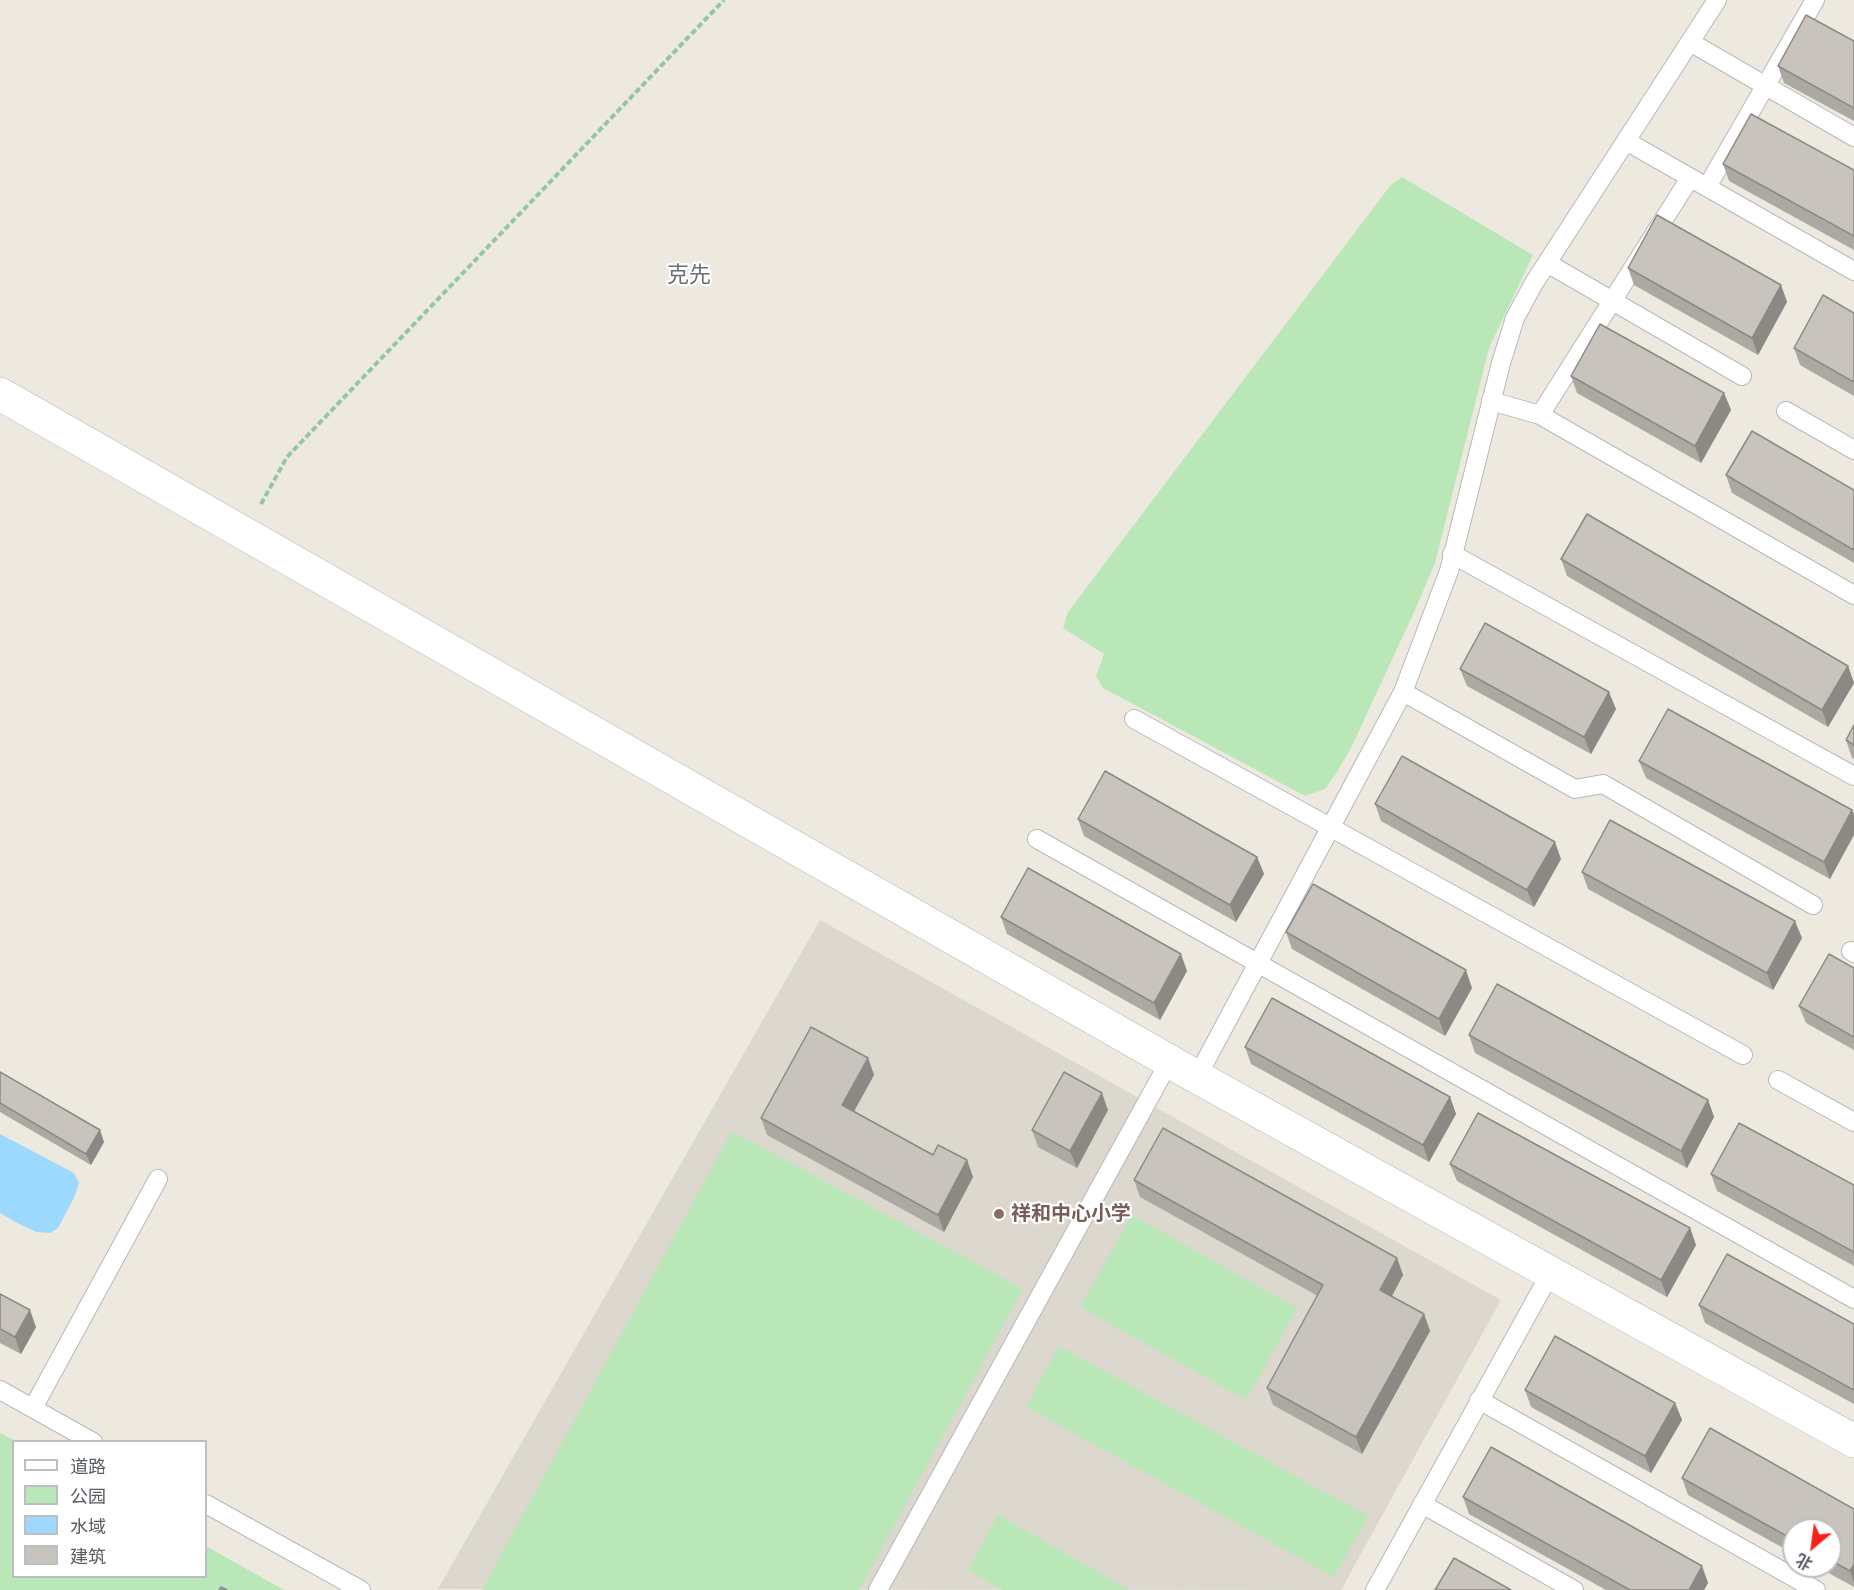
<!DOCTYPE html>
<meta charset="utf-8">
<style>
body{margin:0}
#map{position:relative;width:1854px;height:1590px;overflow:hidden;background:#ede9df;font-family:"IBM Plex Sans","Noto Sans SC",sans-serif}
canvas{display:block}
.legend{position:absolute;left:12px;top:1440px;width:195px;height:138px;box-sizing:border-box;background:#fff;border:2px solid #bcbec0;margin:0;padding:8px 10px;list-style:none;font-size:18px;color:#585d62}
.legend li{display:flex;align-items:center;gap:12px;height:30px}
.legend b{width:30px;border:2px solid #bcbec0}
.north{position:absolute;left:1782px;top:1518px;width:60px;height:60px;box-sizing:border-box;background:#fff;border:2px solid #bcbec0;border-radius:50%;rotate:209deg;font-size:16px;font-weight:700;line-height:24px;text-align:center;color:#585d62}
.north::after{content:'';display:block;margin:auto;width:21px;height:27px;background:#f8211a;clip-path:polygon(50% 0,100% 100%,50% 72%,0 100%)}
</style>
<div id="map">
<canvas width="1854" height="1590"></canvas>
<ul class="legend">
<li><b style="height:8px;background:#fff"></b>道路</li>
<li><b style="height:16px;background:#bae7b8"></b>公园</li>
<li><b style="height:16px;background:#9dd9ff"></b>水域</li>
<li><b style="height:16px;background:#c8c3bc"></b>建筑</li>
</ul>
<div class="north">北</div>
</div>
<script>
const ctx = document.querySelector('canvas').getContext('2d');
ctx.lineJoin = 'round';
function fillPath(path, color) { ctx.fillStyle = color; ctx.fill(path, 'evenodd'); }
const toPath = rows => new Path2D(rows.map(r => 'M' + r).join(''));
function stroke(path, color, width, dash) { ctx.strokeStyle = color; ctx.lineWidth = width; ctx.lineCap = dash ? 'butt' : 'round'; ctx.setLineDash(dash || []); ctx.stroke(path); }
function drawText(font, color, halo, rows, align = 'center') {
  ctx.font = font + ' "IBM Plex Sans","Noto Sans SC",sans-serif'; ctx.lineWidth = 4.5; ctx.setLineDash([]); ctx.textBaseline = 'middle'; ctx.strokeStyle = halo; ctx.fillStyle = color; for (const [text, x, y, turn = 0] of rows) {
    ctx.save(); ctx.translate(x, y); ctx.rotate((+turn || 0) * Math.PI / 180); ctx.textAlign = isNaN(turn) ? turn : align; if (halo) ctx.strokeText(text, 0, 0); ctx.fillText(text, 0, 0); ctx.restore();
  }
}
const education = toPath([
 [820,920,1501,1300,1341,1590,438,1589]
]);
const green = toPath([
 [1402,177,1533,255,1489,348,1435,563,1415,610,1351,748,1337,772,1325,789,1305,796,1103,688,1096,676,1104,654,1063,628,1068,612,1390,186],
 [732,1131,1023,1289,859,1590,482,1590],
 [1132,1215,1297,1308,1246,1400,1080,1307],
 [1059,1346,1368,1516,1334,1577,1026,1407],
 [0,1433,16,1441,14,1442,14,1576,206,1576,206,1546,284,1590,0,1590],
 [998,1515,1130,1590,1002,1590,968,1570]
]);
const water = toPath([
 [0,1134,74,1173,79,1183,74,1198,58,1228,50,1233,37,1232,23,1226,0,1213]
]);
const path = toPath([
 [261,504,287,457,724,0]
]);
const service = toPath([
 [1690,42,1854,137],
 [1626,141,1854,271],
 [1707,187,1815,0],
 [1547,263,1742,376],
 [1491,401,1540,415,1854,595],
 [1786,411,1854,450],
 [1540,415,1690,178],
 [1452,554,1854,776],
 [1403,692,1575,789,1603,784,1813,905],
 [1134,719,1743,1055],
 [1037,839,1854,1299],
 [1851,951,1854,953],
 [1197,1077,1403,692,1449,571,1501,363,1515,318,1534,283,1717,0],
 [1778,1080,1854,1122],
 [0,1390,93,1442],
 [1479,1400,1816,1590],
 [33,1408,158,1179],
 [206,1504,361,1590],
 [1422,1504,1574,1590],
 [878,1590,1169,1062],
 [1375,1590,1550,1274]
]);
const minor = toPath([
 [0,394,1197,1077,1854,1441]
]);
const wall = toPath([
 [1854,41,1854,121,1784,83,1778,66],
 [1723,164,1854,170,1854,250,1729,181],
 [1628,268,1781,285,1787,302,1758,355,1634,285],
 [1854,313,1854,396,1800,365,1794,348],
 [1571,376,1724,393,1731,410,1701,463,1577,393],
 [1726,475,1854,490,1854,563,1732,493],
 [1561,559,1848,666,1854,683,1828,727,1567,576],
 [1460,669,1616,709,1591,754,1467,686],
 [1854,725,1854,759,1852,758,1846,740],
 [1639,761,1852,810,1830,879,1646,778],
 [1375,804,1561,859,1534,907,1381,821],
 [1078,819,1257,857,1264,874,1236,922,1084,836],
 [1582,872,1802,938,1773,990,1588,889],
 [1001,917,1187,971,1160,1020,1007,934],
 [1286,932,1472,988,1445,1036,1292,949],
 [1854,968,1854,1050,1806,1023,1799,1006],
 [1469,1035,1708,1100,1714,1117,1687,1168,1475,1053],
 [1245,1047,1450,1097,1456,1114,1429,1162,1251,1064],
 [868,1058,874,1075,854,1111,933,1155,967,1160,973,1177,944,1232,767,1135,761,1118],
 [0,1072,104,1142,91,1165,0,1112],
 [1108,1110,1077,1168,1038,1147,1032,1130],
 [1450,1164,1690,1228,1696,1245,1667,1297,1457,1181],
 [1711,1174,1854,1185,1854,1266,1717,1191],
 [1134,1180,1397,1258,1403,1275,1392,1296,1424,1314,1430,1331,1362,1454,1273,1405,1267,1388,1318,1296,1140,1197],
 [0,1294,36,1327,21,1354,0,1343],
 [1699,1305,1854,1324,1854,1404,1705,1323],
 [1525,1390,1675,1403,1682,1420,1651,1473,1531,1407],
 [1682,1478,1854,1509,1854,1587,1816,1566,1830,1566,1830,1530,1794,1530,1794,1554,1688,1495],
 [1463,1497,1702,1566,1708,1583,1704,1590,1606,1590,1469,1514]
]);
const shadedWall = toPath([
 [1781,285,1787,302,1758,355,1752,338],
 [1724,393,1731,410,1701,463,1695,446],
 [1848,666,1854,683,1828,727,1822,710],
 [1609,692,1616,709,1591,754,1584,737],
 [1852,810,1854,814,1854,835,1830,879,1824,862],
 [1555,842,1561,859,1534,907,1527,890],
 [1257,857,1264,874,1236,922,1230,905],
 [1795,921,1802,938,1773,990,1767,973],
 [1181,954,1187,971,1160,1020,1154,1003],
 [1466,970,1472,988,1445,1036,1439,1019],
 [868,1058,874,1075,848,1122,842,1105],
 [1102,1093,1108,1110,1077,1168,1070,1151],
 [1450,1097,1456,1114,1429,1162,1423,1145],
 [1708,1100,1714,1117,1687,1168,1681,1151],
 [100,1130,104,1142,91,1165,86,1154],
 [967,1160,973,1177,944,1232,938,1215],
 [1690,1228,1696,1245,1667,1297,1661,1280],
 [1397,1258,1403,1275,1386,1307,1380,1290],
 [30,1310,36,1327,21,1354,15,1337],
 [1424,1314,1430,1331,1362,1454,1356,1437],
 [1675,1403,1682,1420,1651,1473,1645,1456],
 [1854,1564,1854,1583,1850,1571],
 [1702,1566,1708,1583,1704,1590,1689,1590]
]);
const building = toPath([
 [1806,15,1854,41,1854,108,1778,66,1806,15],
 [1751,114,1854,170,1854,236,1723,164,1751,114],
 [1657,215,1781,285,1752,338,1628,268,1657,215],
 [1823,295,1854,313,1854,382,1794,348,1823,295],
 [1600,324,1724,393,1695,446,1571,376,1600,324],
 [1752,431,1854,490,1854,550,1726,475,1752,431],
 [1587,514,1848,666,1822,710,1561,559,1587,514],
 [1485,623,1609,692,1584,737,1460,669,1485,623],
 [1668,709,1852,810,1824,862,1639,761,1668,709],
 [1854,725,1854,745,1846,740,1854,725],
 [1402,756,1555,842,1527,890,1375,804,1402,756],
 [1105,771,1257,857,1230,905,1078,819,1105,771],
 [1610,820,1795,921,1767,973,1582,872,1610,820],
 [1028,868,1181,954,1154,1003,1001,917,1028,868],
 [1313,884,1466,970,1439,1019,1286,932,1313,884],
 [1829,954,1854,968,1854,1037,1799,1006,1829,954],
 [1497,984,1708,1100,1681,1151,1469,1035,1497,984],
 [1272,998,1450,1097,1423,1145,1245,1047,1272,998],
 [811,1027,868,1058,842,1105,933,1155,938,1145,967,1160,938,1215,761,1118,811,1027],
 [0,1072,100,1130,86,1154,0,1103,0,1072],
 [1064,1072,1102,1093,1070,1151,1032,1130,1064,1072],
 [1478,1113,1690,1228,1661,1280,1450,1164,1478,1113],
 [1739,1123,1854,1185,1854,1252,1711,1174,1739,1123],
 [1163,1128,1397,1258,1380,1290,1424,1314,1356,1437,1267,1388,1323,1285,1134,1180,1163,1128],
 [1727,1254,1854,1324,1854,1390,1699,1305,1727,1254],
 [0,1294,30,1310,15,1337,0,1329,0,1294],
 [1555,1336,1675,1403,1645,1456,1525,1390,1555,1336],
 [1710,1428,1854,1509,1854,1564,1850,1571,1830,1560,1830,1530,1794,1530,1794,1540,1682,1478,1710,1428],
 [1491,1447,1702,1566,1689,1590,1630,1590,1463,1497,1491,1447],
 [1454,1558,1511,1590,1435,1590,1454,1558],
 [221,1587,227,1590,219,1590,221,1587]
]);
const markers = [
 [999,1214,6,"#8d6e63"]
];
const educationNames = [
 ["祥和中心小学",1011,1214]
];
const quarterNames = [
 ["克先",689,276]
];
fillPath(education, '#dcd8ce');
fillPath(green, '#bae7b8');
fillPath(water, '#9dd9ff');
stroke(service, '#b5b8be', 20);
stroke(minor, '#b5b8be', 34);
stroke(path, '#91c89e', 4, [6, 3]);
stroke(service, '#fff', 18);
stroke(minor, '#fff', 33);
fillPath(wall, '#aca8a2');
fillPath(shadedWall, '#8c8884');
fillPath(building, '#c8c3bc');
stroke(building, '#8c8884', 1.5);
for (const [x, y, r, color] of markers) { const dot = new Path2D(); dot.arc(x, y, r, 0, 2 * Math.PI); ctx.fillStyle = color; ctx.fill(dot); stroke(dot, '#fff', 2); }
drawText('bold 20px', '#785e54', '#fff', educationNames, 'left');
drawText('22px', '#696f74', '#fff', quarterNames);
</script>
